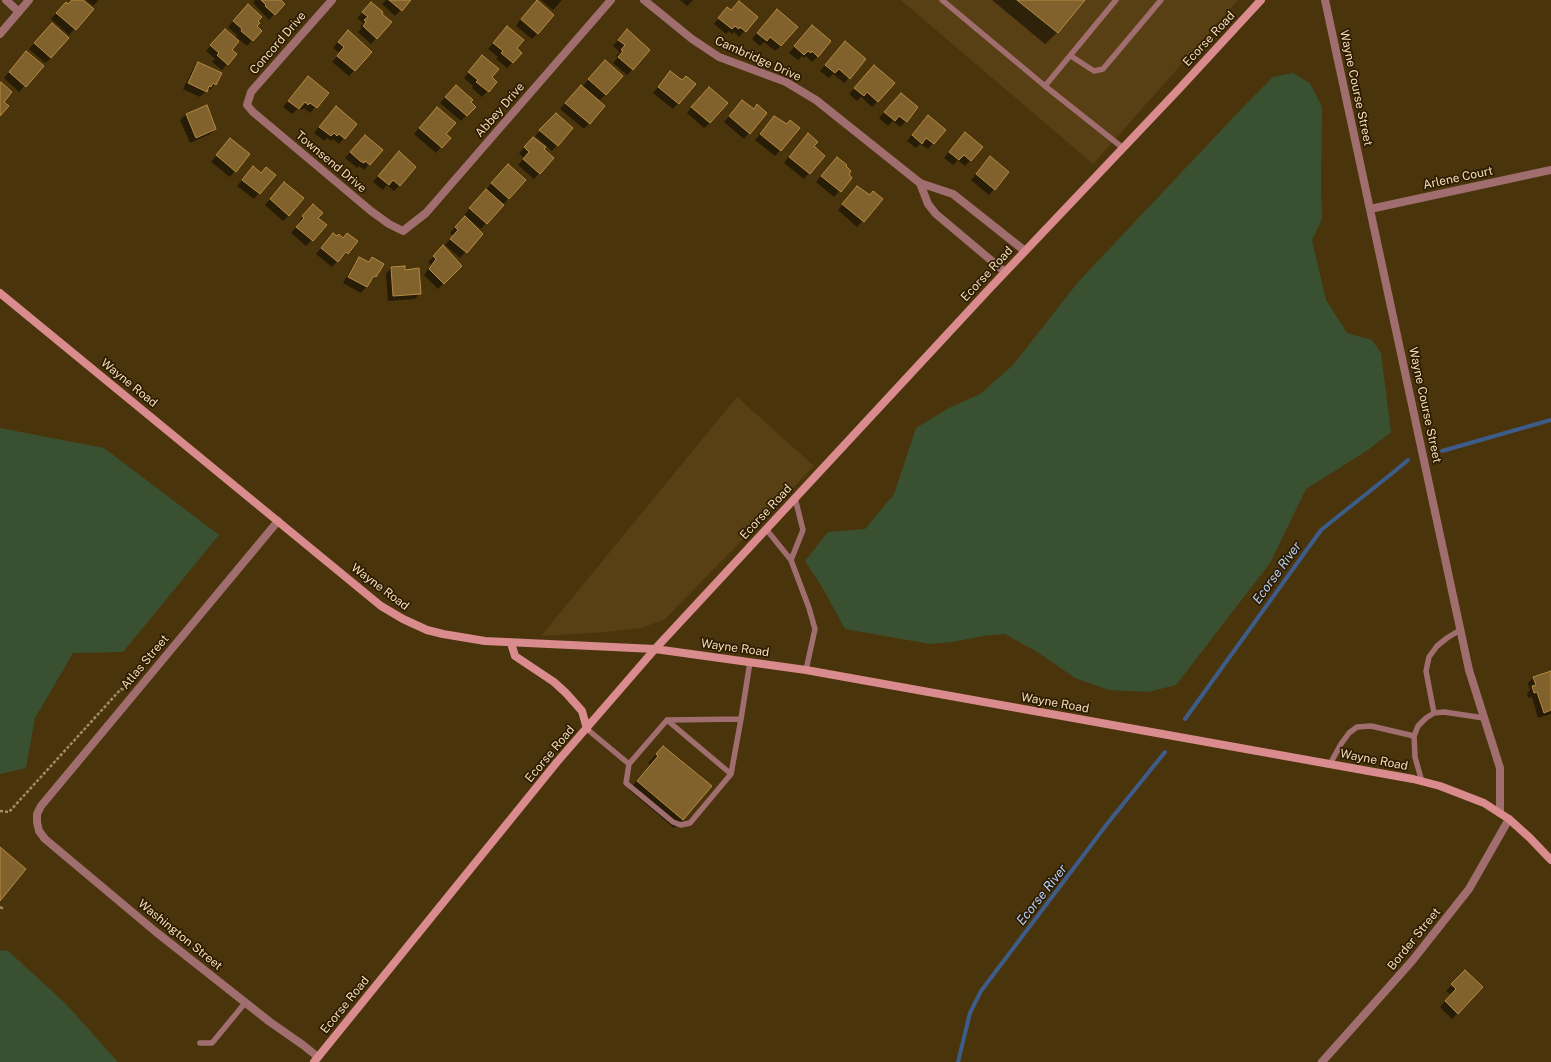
<!DOCTYPE html>
<style>
body{margin:0}
canvas{display:block;background:#4a340c}
</style>
<canvas width="1551" height="1062"></canvas>
<script>
const ctx = document.querySelector('canvas').getContext('2d');
ctx.lineJoin = 'round';
function fillPath(path, color) { ctx.fillStyle = color; ctx.fill(path, 'evenodd'); }
const toPath = rows => new Path2D(rows.map(r => 'M' + r).join(''));
function stroke(path, color, width, dash) { ctx.strokeStyle = color; ctx.lineWidth = width; ctx.lineCap = dash ? 'butt' : 'round'; ctx.setLineDash(dash || []); ctx.stroke(path); }
function drawText(font, color, halo, rows, align = 'center') {
  ctx.font = font + ' "Public Sans",sans-serif'; ctx.lineWidth = 3.5; ctx.setLineDash([]); ctx.textBaseline = 'middle'; ctx.strokeStyle = halo; ctx.fillStyle = color; for (const [text, x, y, turn = 0] of rows) {
    ctx.save(); ctx.translate(x, y); ctx.rotate((+turn || 0) * Math.PI / 180); ctx.textAlign = isNaN(turn) ? turn : align; if (halo) ctx.strokeText(text, 0, 0); ctx.fillText(text, 0, 0); ctx.restore();
  }
}
const built = toPath([
 [901,0,1238,0,1093,164],
 [737,397,814,466,665,619,641,628,606,632,541,636]
]);
const green = toPath([
 [1293,73,1310,83,1322,107,1321,188,1322,219,1312,240,1326,300,1347,333,1372,340,1381,353,1391,432,1368,450,1306,489,1270,563,1176,685,1148,692,1109,690,1075,678,1039,653,1005,634,983,636,952,642,930,644,845,629,822,587,805,561,828,532,865,529,894,494,916,428,949,408,980,394,1013,365,1079,281,1247,103,1273,77],
 [0,428,104,448,219,535,123,652,73,653,35,718,26,768,0,774],
 [7,950,65,1003,118,1062,0,1062,0,951]
]);
const shadow = toPath([
 [73,0,81,0,92,9,69,35,51,19,60,9,68,5],
 [86,0,99,0,93,6],
 [255,0,279,0,274,14,269,20,253,3],
 [386,0,410,0,395,16,382,4],
 [541,0,562,0,553,10],
 [680,0,693,0,687,6],
 [992,0,1084,0,1057,33,1045,44],
 [366,9,376,38,371,44,358,32,362,28,360,27,363,23,357,18],
 [242,11,257,21,252,40,247,46,236,37,237,35,228,27],
 [731,11,757,17,739,37,734,32,732,34,729,31,726,34,714,24,722,14],
 [771,16,781,46,775,51,764,42,760,46,752,39],
 [520,20,537,34,532,39,516,26],
 [46,30,51,58,45,63,29,49],
 [627,30,633,69,627,75,613,63,618,57,616,56,620,52,613,46],
 [807,32,818,56,812,62,806,56,804,58,802,56,798,60,789,53],
 [502,33,515,48,513,62,507,68,496,59,498,57,488,49],
 [219,36,230,50,227,64,222,70,212,62,215,59,206,51],
 [342,37,371,52,349,76,332,62,340,53,333,48],
 [840,48,849,78,844,83,833,74,829,78,820,71],
 [21,58,42,66,19,92,4,78],
 [477,62,496,82,482,97,472,88,473,86,464,78],
 [198,63,215,84,210,90,208,89,200,97,183,89,193,69],
 [874,66,878,101,872,107,861,97,857,101,849,94],
 [599,67,606,94,600,100,583,86],
 [665,78,695,84,673,109,653,93],
 [303,83,328,93,310,113,304,108,302,110,299,108,292,114,283,107],
 [450,92,469,102,474,107,461,121,440,103],
 [575,92,604,107,584,129,560,109],
 [703,93,710,123,704,128,687,113],
 [895,100,906,121,900,127,893,121,888,126,879,118],
 [742,102,749,133,744,139,724,122],
 [206,106,215,129,210,134,190,143,180,120,186,114],
 [330,113,356,124,339,144,333,139,331,141,327,138,324,141,314,133],
 [431,113,444,134,441,147,436,153,414,134],
 [556,115,557,145,552,151,535,136],
 [922,122,944,130,928,149,920,144,916,148,907,141],
 [769,123,799,129,775,156,755,140],
 [960,139,982,147,965,166,958,160,953,165,944,158],
 [802,140,813,146,823,156,804,179,784,163],
 [359,142,369,164,364,170,359,166,357,168,355,166,345,158],
 [528,144,543,149,553,158,534,179,518,165,524,158,519,153],
 [225,145,235,171,230,177,211,162],
 [393,158,415,168,394,191,387,185,383,190,373,182],
 [837,158,847,174,851,178,834,197,816,182],
 [990,158,994,189,989,195,971,180],
 [266,168,275,175,254,199,237,186,248,173,261,173],
 [502,171,509,198,481,229,464,215],
 [279,189,289,215,283,221,265,205],
 [873,192,881,199,857,227,838,210,852,193,869,196],
 [307,211,325,225,306,246,291,233,299,224,298,223],
 [459,223,482,234,460,258,445,245,453,236,450,233],
 [333,234,343,239,357,241,347,253,341,259,340,258,332,267,316,254],
 [443,247,460,266,438,289,424,275,431,265,428,262],
 [359,258,368,263,372,258,382,264,375,277,361,293,343,283,354,264],
 [391,268,404,272,420,293,415,299,388,301,386,274],
 [1551,672,1551,714,1538,718,1532,697,1528,698,1527,693,1530,690,1528,683,1534,677],
 [663,747,683,819,674,828,629,790,650,765,648,763],
 [1465,971,1482,987,1452,1019,1440,1007,1451,995,1446,991]
]);
const stream = toPath([
 [1442,451,1551,420],
 [1185,719,1321,530,1395,471,1408,460],
 [958,1062,970,1013,981,991,1107,824,1165,752]
]);
const building = toPath([
 [72,0,83,0,94,9,76,30,56,13,66,2,68,4,72,0],
 [261,0,281,0,285,4,275,15,265,6,266,5,261,0],
 [389,0,411,0,402,11,389,0],
 [537,0,554,15,538,34,521,19,537,0],
 [1017,0,1085,0,1058,33,1017,0],
 [739,1,758,17,746,32,740,27,739,29,735,26,732,29,718,18,727,7,731,10,739,1],
 [371,2,383,12,382,14,392,22,377,39,363,26,366,22,364,20,368,17,362,12,371,2],
 [248,4,262,17,258,21,260,23,257,26,262,31,253,41,241,31,242,29,233,21,248,4],
 [777,9,798,27,781,46,770,37,767,41,757,33,777,9],
 [52,23,69,38,51,58,34,43,52,23],
 [812,25,831,41,818,57,812,51,811,53,808,51,804,55,794,46,812,25],
 [507,26,524,40,517,48,522,53,513,63,501,53,503,51,493,43,507,26],
 [225,29,239,41,232,50,237,54,228,65,217,55,219,53,210,45,225,29],
 [627,29,650,50,633,70,618,57,623,51,621,50,625,45,618,40,627,29],
 [348,30,372,52,355,71,337,56,344,47,338,42,348,30],
 [845,41,866,59,850,79,839,69,835,73,825,65,845,41],
 [26,51,44,66,26,87,9,72,26,51],
 [482,55,499,69,492,77,497,82,489,92,476,82,478,80,468,72,482,55],
 [605,60,623,76,606,95,588,79,605,60],
 [198,62,222,73,216,85,213,83,211,87,209,86,207,92,188,83,198,62],
 [874,65,895,83,878,102,867,92,864,96,854,88,874,65],
 [670,71,682,80,686,76,696,84,679,104,658,87,670,71],
 [308,76,329,93,317,108,310,103,308,105,305,102,299,109,288,101,308,76],
 [1,82,12,92,4,102,9,106,0,116,0,84,1,82],
 [456,85,473,100,471,102,476,107,467,116,445,97,456,85],
 [581,85,605,106,590,124,565,103,581,85],
 [709,87,728,103,710,123,691,107,709,87],
 [901,93,918,107,907,122,899,116,895,121,884,112,901,93],
 [742,100,754,109,757,104,767,113,750,134,729,116,742,100],
 [207,105,216,129,196,138,186,114,207,105],
 [336,106,357,124,345,139,339,134,337,136,334,133,331,136,319,127,336,106],
 [437,107,456,123,446,134,451,138,442,148,419,128,437,107],
 [556,113,573,128,558,146,539,130,556,113],
 [928,115,946,130,934,144,926,138,922,144,912,135,928,115],
 [774,116,787,124,790,120,800,128,781,151,760,134,774,116],
 [965,132,983,147,971,161,964,155,959,160,949,152,965,132],
 [808,133,818,142,814,146,825,156,810,174,789,157,808,133],
 [365,135,383,150,370,165,365,161,364,163,360,161,350,152,365,135],
 [533,137,546,147,544,149,554,158,540,174,523,159,529,152,524,147,533,137],
 [230,138,250,154,236,172,216,155,230,138],
 [399,151,416,167,400,186,393,180,389,185,378,176,399,151],
 [990,156,1009,172,995,190,976,174,990,156],
 [837,157,847,165,846,166,851,171,849,174,852,178,841,192,821,176,837,157],
 [508,164,526,180,509,199,491,183,508,164],
 [253,166,261,173,266,167,276,175,260,194,242,180,253,166],
 [284,182,304,198,289,216,270,199,284,182],
 [857,186,870,195,873,191,883,199,864,222,842,204,857,186],
 [486,189,504,205,487,224,469,208,486,189],
 [313,204,323,213,318,218,327,225,313,241,296,227,304,218,302,216,313,204],
 [465,216,483,234,467,253,450,239,458,230,455,227,465,216],
 [333,233,337,236,339,234,343,238,347,233,358,241,348,254,346,252,338,262,321,248,333,233],
 [443,245,462,266,444,284,429,269,436,259,433,256,443,245],
 [359,257,369,262,372,257,384,264,376,277,374,276,367,287,348,277,359,257],
 [405,266,405,270,419,268,421,294,393,296,391,267,405,266],
 [1551,671,1551,710,1544,713,1537,692,1534,693,1532,686,1536,685,1533,677,1551,671],
 [663,746,712,786,683,820,637,781,658,756,656,754,663,746],
 [0,847,26,869,0,901,0,847],
 [1465,970,1483,987,1458,1014,1445,1001,1456,989,1451,984,1465,970]
]);
const path = toPath([
 [0,811,9,812,121,689,125,690],
 [0,907,2,908,0,910]
]);
const lane = toPath([
 [942,0,1045,86,1123,148],
 [1071,56,1094,71,1103,69,1161,0],
 [1045,86,1116,0],
 [766,529,791,560,809,608,815,629,806,670],
 [791,560,803,530,795,498],
 [1434,713,1426,671,1429,657,1437,646,1447,638,1460,630],
 [667,720,731,774],
 [587,729,629,764,667,720,741,719,750,662],
 [629,764,626,783,673,822,681,825,690,823,731,774,741,719],
 [1330,764,1341,744,1349,733,1357,727,1371,726,1414,736],
 [1422,782,1415,757,1414,736,1418,726,1426,718,1434,713,1444,712,1484,718],
 [200,1043,212,1043,245,1003]
]);
const street = toPath([
 [6,0,19,12],
 [332,0,251,92,247,105,253,112,371,211,389,224,403,231,426,213,611,0],
 [644,0,692,39,719,57,786,82,816,100,920,183,953,194,1025,251],
 [1325,0,1469,670,1500,768,1500,813],
 [0,34,29,0],
 [920,183,928,204,936,214,1005,272],
 [1370,209,1551,170],
 [278,521,41,806,37,814,37,822,39,831,45,839,156,932,270,1022,303,1045,318,1057],
 [1322,1062,1412,961,1469,889,1509,819]
]);
const secondary = toPath([
 [0,293,381,606,403,619,427,630,443,634,485,641,655,649,806,670,1413,779,1440,786,1484,803,1509,819,1530,838,1551,860],
 [511,643,515,656,554,682,566,693,582,711,587,729],
 [314,1062,557,762,655,649,991,287,1179,89,1261,0]
]);
const streetNames = [
 ["Ecorse Road",1209,39,-47],
 ["Concord Drive",278,43,-49],
 ["Cambridge Drive",758,59,24],
 ["Wayne Course Street",1356,88,78],
 ["Abbey Drive",500,110,-49],
 ["Townsend Drive",331,162,40],
 ["Arlene Court",1458,178,-12],
 ["Ecorse Road",987,274,-47],
 ["Wayne Road",129,383,39],
 ["Wayne Course Street",1425,405,78],
 ["Ecorse Road",766,512,-47],
 ["Wayne Road",380,587,37],
 ["Wayne Road",735,648,8],
 ["Atlas Street",145,662,-50],
 ["Wayne Road",1055,703,10],
 ["Ecorse Road",550,754,-50],
 ["Wayne Road",1374,760,11],
 ["Washington Street",180,935,39],
 ["Border Street",1414,939,-51],
 ["Ecorse Road",345,1005,-51]
];
const waterNames = [
 ["Ecorse River",1277,573,-54],
 ["Ecorse River",1042,895,-52]
];
fillPath(built, '#594014');
fillPath(green, '#395031');
fillPath(shadow, '#0007');
stroke(stream, '#3d5c89', 4);
fillPath(building, '#82622c');
stroke(building, '#b58a43', 1);
stroke(path, '#a38d68', 2.5, [3, 2]);
stroke(lane, '#a06e6f', 5.5);
stroke(street, '#a06e6f', 8);
stroke(secondary, '#da8b8d', 8);
drawText('12px', '#f3dcba', '#2d1c00', streetNames);
drawText('italic 13px', '#b3d0fa', '#2d1c00', waterNames);
</script>
